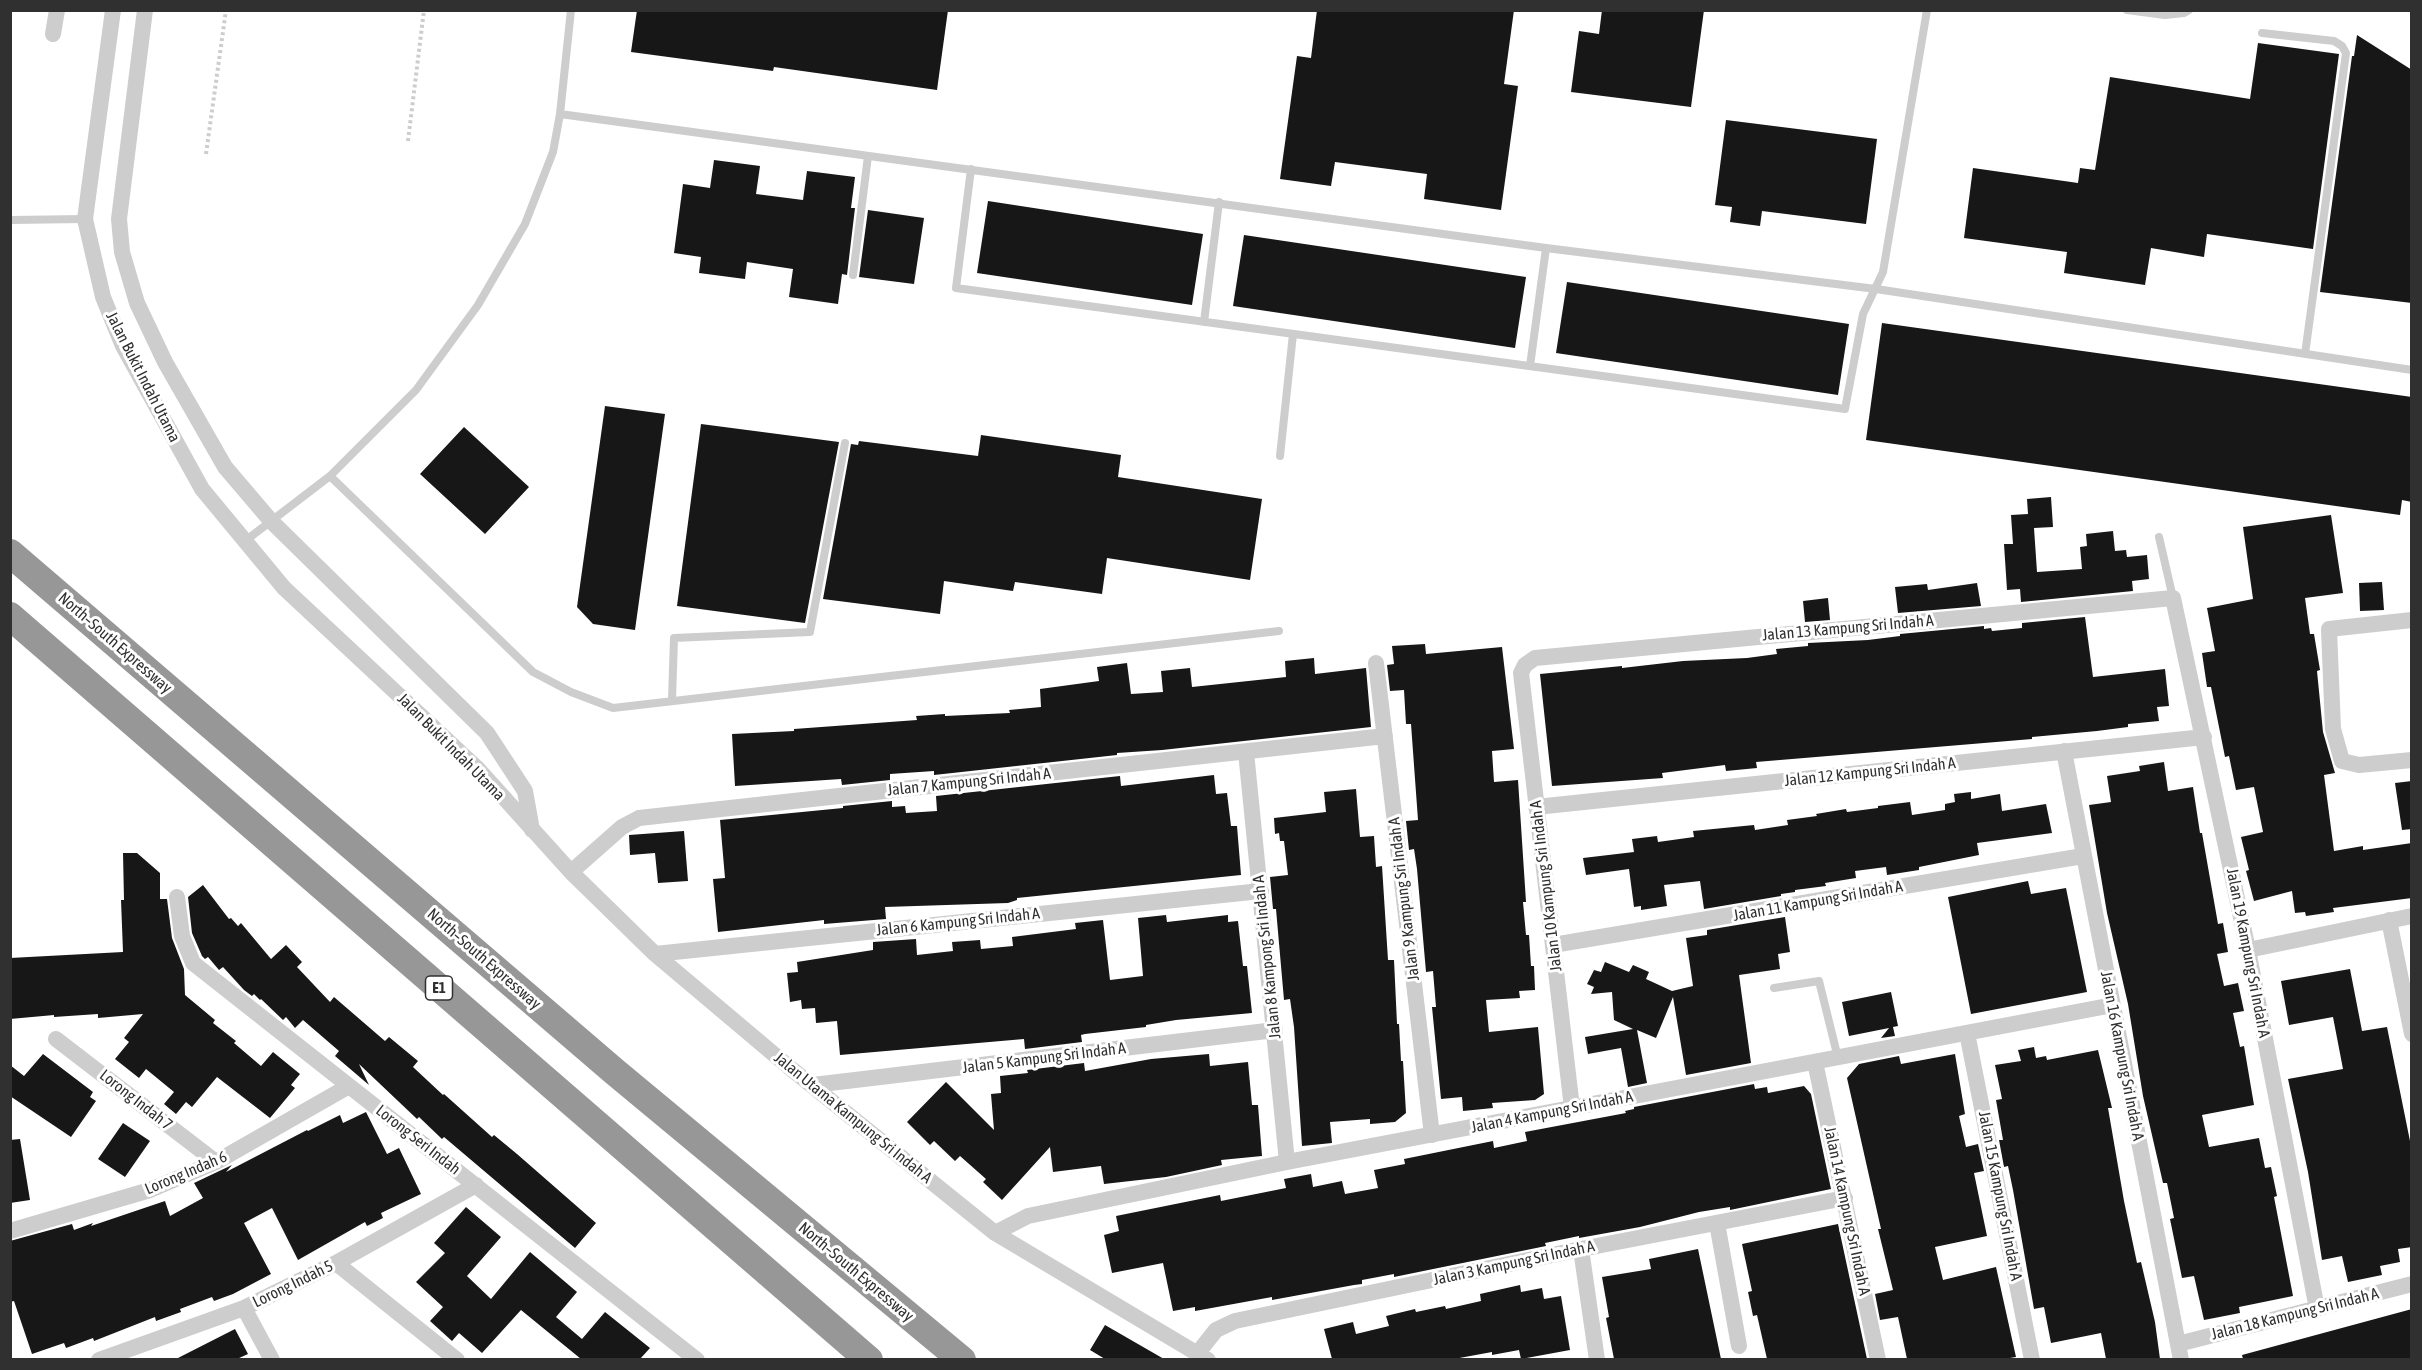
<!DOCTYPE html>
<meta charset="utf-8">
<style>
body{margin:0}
#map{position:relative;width:2422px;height:1370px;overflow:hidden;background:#fff;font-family:"Asap Condensed",sans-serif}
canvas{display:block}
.frame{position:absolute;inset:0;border:12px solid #303030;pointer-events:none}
</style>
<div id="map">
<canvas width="2422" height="1370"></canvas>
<div class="frame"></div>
</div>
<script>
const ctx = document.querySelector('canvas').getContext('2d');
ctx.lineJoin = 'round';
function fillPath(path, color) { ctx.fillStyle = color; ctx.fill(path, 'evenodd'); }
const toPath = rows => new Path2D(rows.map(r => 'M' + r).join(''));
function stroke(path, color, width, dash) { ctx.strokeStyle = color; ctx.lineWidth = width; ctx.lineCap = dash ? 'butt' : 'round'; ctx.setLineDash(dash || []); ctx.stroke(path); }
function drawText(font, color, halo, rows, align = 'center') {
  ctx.font = font + ' "Asap Condensed",sans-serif'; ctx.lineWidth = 6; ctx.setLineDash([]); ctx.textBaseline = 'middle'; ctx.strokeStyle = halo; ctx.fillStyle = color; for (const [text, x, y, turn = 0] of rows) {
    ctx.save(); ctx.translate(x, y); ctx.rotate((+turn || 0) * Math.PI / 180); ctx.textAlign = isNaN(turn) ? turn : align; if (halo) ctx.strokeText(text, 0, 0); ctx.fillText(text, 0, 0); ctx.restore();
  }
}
const building = toPath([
 [637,10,948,10,937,90,774,67,773,71,631,52],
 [1317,10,1514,10,1504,84,1518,86,1501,210,1424,199,1427,174,1335,162,1331,186,1280,179,1297,56,1311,58],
 [1602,10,1704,10,1691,107,1571,92,1579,31,1599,34],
 [2357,35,2412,70,2412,303,2320,292,2352,56,2354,56],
 [2258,43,2339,54,2313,249,2207,234,2204,257,2151,248,2145,285,2064,273,2067,252,1964,238,1973,168,2078,183,2080,168,2095,170,2110,77,2250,99],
 [1726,120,1877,139,1866,224,1762,211,1760,226,1730,222,1732,207,1715,205],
 [714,160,760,166,756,194,803,200,807,171,855,177,851,208,855,208,847,275,842,274,838,304,789,297,793,269,747,262,745,279,699,273,701,257,674,253,683,184,710,188],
 [988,201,1203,234,1192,305,977,273],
 [868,210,924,218,914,284,859,277],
 [1244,235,1526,277,1515,348,1233,306],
 [1567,282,1849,324,1838,395,1556,353],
 [1882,323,2412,397,2412,502,2402,500,2400,515,1866,440],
 [605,406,665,414,635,630,593,624,577,607],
 [701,424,839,442,805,623,677,606],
 [464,427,529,487,485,534,420,474],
 [981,435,1121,455,1118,477,1262,499,1250,580,1107,558,1102,594,1015,582,1013,591,944,581,940,614,823,599,851,444,858,445,859,441,978,456],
 [2051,497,2053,527,2034,528,2037,572,2082,569,2080,547,2087,546,2086,534,2113,531,2115,551,2126,550,2127,557,2147,555,2149,579,2132,581,2133,591,2021,602,2020,589,2007,590,2004,544,2013,544,2011,515,2028,514,2027,499],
 [2331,515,2343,593,2305,598,2310,634,2314,634,2320,670,2317,671,2323,732,2335,773,2324,775,2334,851,2363,846,2363,850,2412,843,2412,898,2333,908,2334,912,2306,916,2305,912,2295,913,2292,891,2254,901,2246,871,2249,870,2241,837,2263,832,2254,787,2236,790,2229,756,2225,757,2211,687,2207,687,2202,653,2215,651,2207,608,2253,599,2243,527],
 [2382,582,2384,610,2360,611,2359,583],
 [1977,583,1981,606,1898,613,1895,587,1927,584,1928,590],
 [1828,598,1830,620,1805,622,1803,601],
 [2085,617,2093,677,2165,669,2169,706,2157,707,2159,721,2128,724,2128,727,2097,731,2032,737,2032,739,1756,762,1757,768,1726,771,1725,765,1662,773,1663,778,1552,786,1540,674,1622,666,1622,668,1683,661,1747,658,1777,654,1776,649,1808,646,1808,643,1868,640,1900,636,1900,634,1984,626,1984,629,1991,628,1992,631,2022,628,2022,623],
 [1425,644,1426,654,1502,647,1514,749,1492,751,1494,782,1518,780,1526,902,1523,902,1526,935,1529,935,1531,966,1534,966,1535,990,1519,991,1520,998,1486,1000,1489,1032,1538,1027,1544,1094,1535,1100,1492,1103,1493,1108,1463,1111,1462,1097,1441,1099,1432,1007,1436,1007,1433,971,1426,972,1417,869,1414,849,1409,850,1406,821,1418,820,1411,724,1406,724,1404,690,1390,691,1387,665,1394,664,1392,646],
 [1314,658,1315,674,1366,668,1371,727,1162,750,1117,753,1117,755,934,775,934,771,890,774,890,780,842,785,841,779,735,786,732,734,794,731,794,729,917,720,916,716,945,714,945,716,1010,713,1009,710,1041,707,1040,689,1099,681,1097,667,1127,663,1131,694,1163,692,1161,671,1190,668,1192,687,1286,677,1285,661],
 [2164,762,2168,791,2193,787,2200,833,2202,833,2218,924,2223,923,2228,952,2217,954,2224,986,2238,983,2244,1011,2233,1013,2240,1047,2244,1046,2254,1105,2202,1115,2209,1147,2259,1138,2265,1168,2271,1167,2277,1196,2274,1197,2293,1296,2239,1307,2240,1313,2204,1320,2194,1276,2182,1278,2170,1219,2174,1218,2167,1183,2163,1183,2143,1096,2128,1004,2107,913,2089,805,2111,802,2107,776,2140,771,2139,766],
 [1214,775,1216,794,1227,793,1231,826,1237,826,1241,875,1017,898,1017,900,1008,903,885,907,886,919,824,924,824,920,718,932,713,879,725,878,720,820,843,808,843,806,892,801,892,807,905,806,906,813,937,811,936,796,1120,776,1121,786],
 [2412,781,2412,829,2402,830,2395,783],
 [1356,789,1360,837,1374,836,1376,867,1382,866,1388,960,1394,960,1397,1024,1399,1024,1401,1061,1403,1061,1406,1113,1395,1122,1370,1124,1370,1119,1330,1122,1332,1143,1302,1146,1294,1027,1290,999,1284,1000,1276,909,1273,909,1270,877,1288,875,1284,841,1280,841,1279,833,1275,834,1274,818,1326,812,1324,792],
 [1971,792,1971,799,2000,794,2002,811,2046,804,2052,833,1977,843,1979,855,1919,867,1919,870,1887,875,1886,867,1855,871,1856,878,1825,883,1826,886,1795,890,1795,892,1781,894,1781,896,1704,909,1700,881,1664,885,1667,906,1641,910,1641,906,1634,907,1629,869,1586,875,1583,858,1634,852,1632,839,1657,836,1658,842,1694,837,1693,831,1754,825,1755,830,1788,825,1787,820,1817,816,1816,814,1846,809,1847,812,1878,808,1878,806,1910,802,1912,815,1945,810,1945,804,1955,802,1954,794],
 [684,831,688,881,658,883,655,853,630,855,629,835],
 [123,853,137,853,160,873,160,899,167,899,172,938,184,969,185,995,215,1020,213,1023,236,1041,234,1043,261,1066,273,1052,300,1074,291,1085,295,1088,270,1118,217,1077,192,1107,186,1102,176,1114,164,1104,174,1092,146,1069,139,1078,115,1059,129,1042,124,1038,143,1014,98,1018,98,1014,54,1017,54,1015,10,1019,10,958,123,952,121,900,124,900],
 [2028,881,2031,894,2066,888,2087,992,1971,1014,1948,897],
 [203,885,229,919,231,918,238,926,241,923,271,959,286,945,302,962,297,967,330,1002,334,997,385,1041,389,1037,418,1061,413,1067,443,1095,444,1094,492,1137,494,1135,517,1154,596,1223,575,1248,444,1137,442,1139,419,1117,417,1119,359,1064,369,1085,335,1056,339,1051,303,1020,295,1028,286,1017,283,1020,261,999,260,1000,254,994,252,996,244,990,223,967,219,970,208,957,205,959,202,956,192,933,188,897],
 [1166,915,1167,922,1228,915,1228,922,1238,921,1243,966,1247,966,1252,1013,1176,1020,1146,1025,1146,1027,1085,1034,1081,1035,1082,1042,1025,1049,1024,1039,840,1055,837,1021,816,1023,815,1008,802,1009,801,1000,790,1002,787,973,798,972,797,962,873,950,873,942,916,939,917,955,953,951,952,942,980,940,981,949,1013,946,1012,937,1076,929,1075,923,1103,920,1110,980,1143,976,1138,918],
 [1785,917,1790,952,1778,954,1780,969,1739,975,1751,1063,1686,1075,1673,997,1656,1038,1637,1030,1647,1083,1628,1087,1621,1048,1588,1054,1585,1037,1633,1029,1614,1020,1612,992,1591,994,1594,987,1587,984,1594,970,1601,972,1605,962,1629,972,1633,965,1649,972,1646,979,1672,991,1693,986,1686,938,1707,935,1707,930],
 [2350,969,2362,1031,2387,1027,2412,1151,2412,1247,2398,1249,2400,1262,2380,1266,2382,1275,2348,1282,2342,1256,2322,1260,2308,1172,2288,1079,2343,1069,2333,1017,2289,1025,2281,981],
 [1891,992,1898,1026,1893,1027,1895,1036,1881,1038,1889,1028,1849,1036,1842,1002],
 [2034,1047,2036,1058,2046,1056,2047,1060,2098,1050,2112,1108,2108,1108,2124,1201,2137,1263,2141,1262,2155,1322,2160,1359,2106,1359,2101,1333,2051,1343,2044,1307,2034,1309,2013,1190,2008,1166,2004,1167,1999,1140,2003,1140,1996,1100,2002,1099,1995,1065,2021,1061,2018,1050],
 [43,1054,93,1092,90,1097,96,1101,71,1137,10,1096,10,1065,24,1076],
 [1209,1054,1210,1066,1248,1062,1252,1105,1258,1105,1262,1156,1221,1160,1222,1165,1166,1177,1104,1184,1101,1166,1053,1172,1050,1147,1002,1200,983,1182,986,1179,960,1156,955,1161,934,1141,930,1145,907,1122,946,1082,994,1130,991,1094,1001,1093,1000,1076,1028,1073,1027,1070,1084,1063,1085,1071,1151,1059],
 [1955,1054,1965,1114,1959,1116,1966,1147,1978,1144,1984,1171,1974,1173,1987,1236,1935,1247,1943,1280,1996,1267,2016,1357,2004,1359,1907,1359,1898,1317,1880,1320,1875,1294,1893,1290,1878,1229,1881,1229,1847,1078,1859,1064,1899,1056,1901,1064],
 [1754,1084,1755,1089,1767,1087,1768,1093,1804,1086,1811,1094,1831,1189,1730,1210,1730,1207,1699,1212,1640,1227,1579,1238,1579,1236,1545,1243,1546,1246,1394,1277,1394,1274,1362,1280,1362,1284,1354,1285,1272,1300,1272,1297,1195,1311,1195,1307,1173,1311,1163,1263,1112,1273,1104,1235,1119,1231,1116,1216,1220,1195,1221,1201,1286,1188,1284,1179,1311,1174,1313,1187,1342,1181,1345,1194,1378,1188,1374,1170,1405,1164,1404,1159,1493,1141,1494,1148,1527,1141,1525,1132,1626,1113,1625,1111,1634,1109,1634,1107],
 [366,1112,387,1154,399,1148,421,1194,381,1213,383,1218,367,1226,365,1222,298,1260,272,1208,244,1223,271,1274,233,1294,214,1301,212,1297,180,1309,181,1312,156,1321,155,1317,94,1341,93,1338,66,1348,64,1343,32,1354,14,1301,10,1302,10,1241,72,1224,74,1230,93,1223,91,1226,165,1201,170,1216,203,1198,194,1183,232,1165,226,1172,307,1130,308,1131,340,1115,343,1123],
 [123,1123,150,1141,125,1177,98,1159],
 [20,1139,30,1200,10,1203,10,1140],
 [466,1207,501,1237,467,1276,491,1299,530,1252,577,1292,556,1317,582,1339,605,1312,650,1348,640,1359,581,1359,521,1310,482,1353,459,1333,452,1341,430,1321,443,1307,416,1282,445,1253,434,1243],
 [1838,1224,1867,1359,1767,1359,1757,1315,1753,1316,1748,1292,1752,1291,1742,1244],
 [1698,1249,1721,1359,1614,1359,1606,1318,1609,1317,1602,1277,1651,1269,1649,1259],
 [1520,1285,1521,1292,1542,1288,1544,1299,1561,1296,1570,1350,1521,1359,1519,1350,1492,1355,1492,1352,1454,1359,1332,1359,1324,1329,1353,1322,1356,1334,1389,1326,1386,1316,1415,1309,1416,1312,1445,1306,1446,1309,1481,1301,1480,1294],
 [2412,1309,2412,1359,2243,1359,2242,1355],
 [1105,1325,1164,1359,1105,1359,1090,1350],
 [235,1329,248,1354,237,1359,176,1359]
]);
const path = toPath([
 [408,141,424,10],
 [206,154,226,10]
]);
const lane = toPath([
 [2127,10,2165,15,2184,13,2189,10],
 [2262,33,2334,41,2342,46,2346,53,2305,354],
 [560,114,1546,248,1876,289,2412,370],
 [971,169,956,288,1845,409,1863,314,1883,272,1927,10],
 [10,220,85,219],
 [853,275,868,156],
 [1204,322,1219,202],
 [1530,366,1546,248],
 [1280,456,1293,334],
 [330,476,533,672,571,692,613,708,1279,631],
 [2159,537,2173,598],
 [245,541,330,476,416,390,478,305,525,224,553,152,560,114,571,10],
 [672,700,674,638,810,632,845,443],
 [1774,988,1819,981,1838,1058]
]);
const street = toPath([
 [113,10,85,219,103,297,123,346,202,489,284,588,478,769,571,872,655,954,789,1067,995,1233,1208,1360],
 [145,10,119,219,122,252,137,303,165,362,225,467,271,521,487,733,525,791,532,830],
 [53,34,57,10],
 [2412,620,2329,629,2333,729,2342,761,2359,765,2412,760],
 [1376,663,1432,1135],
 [2064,751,2181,1360],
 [1246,752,1287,1162],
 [1536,807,2204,737],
 [571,872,622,827,639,818,1385,736],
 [177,897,182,936,193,963,697,1360],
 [2389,920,2412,1034],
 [1553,945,2083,856],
 [2248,950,2412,916],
 [655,954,1261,891],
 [1967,1033,2032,1360],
 [56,1039,216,1162],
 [1815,1062,1878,1360],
 [813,1085,1275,1030],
 [1572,1108,1521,673,1525,665,1535,658,2173,598,2248,950,2317,1309],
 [1717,1223,1739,1346],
 [10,1231,150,1190,216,1162,349,1086],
 [995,1233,1028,1216,1287,1162,2113,1005],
 [1581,1249,1597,1360],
 [336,1263,457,1360],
 [244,1308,272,1360],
 [2178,1344,2412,1284],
 [1197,1354,1216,1330,1235,1321,1581,1249,1845,1198],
 [99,1360,244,1308,336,1263,476,1185]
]);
const highway = toPath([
 [10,553,615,1072,962,1360],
 [10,616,869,1360]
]);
const shields = [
 [439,988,27]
];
const shieldNames = [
 ["E1",439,988]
];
const streetNames = [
 ["Jalan Bukit Indah Utama",143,377,63],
 ["Jalan 13 Kampung Sri Indah A",1848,628,-5],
 ["North–South Expressway",115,643,41],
 ["Jalan Bukit Indah Utama",451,747,45],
 ["Jalan 12 Kampung Sri Indah A",1870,772,-6],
 ["Jalan 7 Kampung Sri Indah A",969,782,-6],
 ["Jalan 10 Kampung Sri Indah A",1546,886,-97],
 ["Jalan 9 Kampung Sri Indah A",1404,899,-97],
 ["Jalan 11 Kampung Sri Indah A",1818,901,-10],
 ["Jalan 6 Kampung Sri Indah A",958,922,-6],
 ["Jalan 19 Kampung Sri Indah A",2248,953,79],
 ["Jalan 8 Kampong Sri Indah A",1267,957,-96],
 ["North–South Expressway",484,959,41],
 ["Jalan 16 Kampung Sri Indah A",2122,1056,79],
 ["Jalan 5 Kampung Sri Indah A",1044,1058,-7],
 ["Lorong Indah 7",136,1100,38],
 ["Jalan 4 Kampung Sri Indah A",1552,1112,-11],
 ["Jalan Utama Kampung Sri Indah A",853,1118,39],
 ["Lorong Seri Indah",418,1140,38],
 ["Lorong Indah 6",186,1173,-23],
 ["Jalan 15 Kampung Sri Indah A",2000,1196,79],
 ["Jalan 14 Kampung Sri Indah A",1847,1211,78],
 ["Jalan 3 Kampung Sri Indah A",1514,1263,-12],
 ["North–South Expressway",856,1272,40],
 ["Lorong Indah 5",293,1284,-26],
 ["Jalan 18 Kampung Sri Indah A",2295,1314,-14]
];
fillPath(building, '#171717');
stroke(path, '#cdcdcd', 4, [3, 3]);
stroke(lane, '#cdcdcd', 8);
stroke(street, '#cdcdcd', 16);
stroke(highway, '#979797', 28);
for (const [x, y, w] of shields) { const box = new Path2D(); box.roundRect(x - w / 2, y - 12, w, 24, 4.5); ctx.fillStyle = '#fff'; ctx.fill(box); stroke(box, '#303030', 1.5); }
drawText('bold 15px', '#303030', null, shieldNames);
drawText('16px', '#303030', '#fff', streetNames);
</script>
